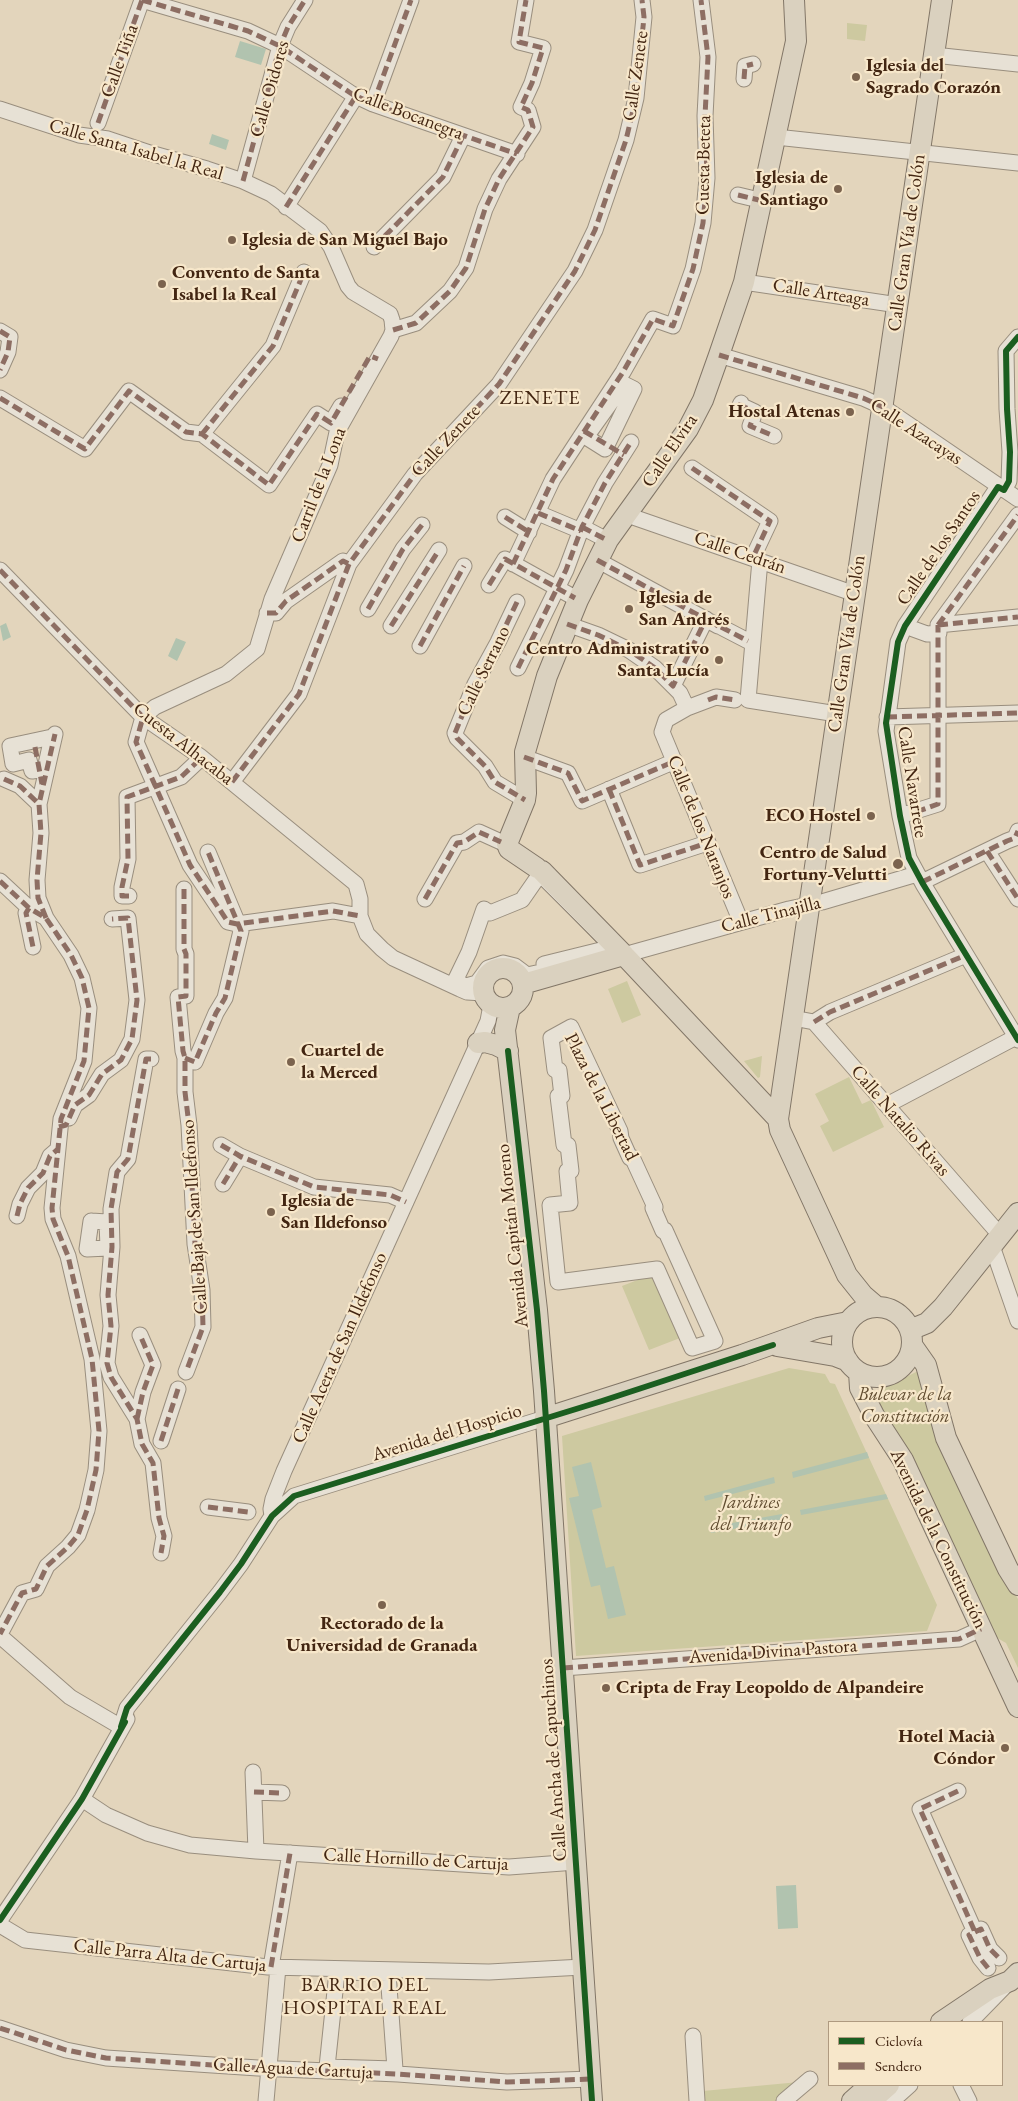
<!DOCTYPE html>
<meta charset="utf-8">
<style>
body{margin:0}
#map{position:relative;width:1018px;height:2101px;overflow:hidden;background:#e3d5bc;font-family:"EB Garamond",serif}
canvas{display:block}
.legend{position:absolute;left:828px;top:2021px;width:175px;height:65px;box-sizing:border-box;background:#f7e7ca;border:1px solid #af9a80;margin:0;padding:6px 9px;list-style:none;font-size:15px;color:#432612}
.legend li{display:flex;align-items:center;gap:10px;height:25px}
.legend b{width:25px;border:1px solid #af9a80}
</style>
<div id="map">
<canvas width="1018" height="2101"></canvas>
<ul class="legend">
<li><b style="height:6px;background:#1b5e20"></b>Ciclovía</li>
<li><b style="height:6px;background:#8d6e63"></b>Sendero</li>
</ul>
</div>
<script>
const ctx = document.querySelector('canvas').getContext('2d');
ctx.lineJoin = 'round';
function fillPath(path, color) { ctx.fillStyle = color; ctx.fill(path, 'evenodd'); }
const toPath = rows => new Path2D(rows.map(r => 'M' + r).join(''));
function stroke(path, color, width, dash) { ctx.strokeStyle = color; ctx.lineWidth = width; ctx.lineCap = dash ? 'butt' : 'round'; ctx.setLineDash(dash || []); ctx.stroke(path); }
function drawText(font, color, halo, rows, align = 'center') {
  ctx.font = font + ' "EB Garamond",serif'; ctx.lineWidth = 4.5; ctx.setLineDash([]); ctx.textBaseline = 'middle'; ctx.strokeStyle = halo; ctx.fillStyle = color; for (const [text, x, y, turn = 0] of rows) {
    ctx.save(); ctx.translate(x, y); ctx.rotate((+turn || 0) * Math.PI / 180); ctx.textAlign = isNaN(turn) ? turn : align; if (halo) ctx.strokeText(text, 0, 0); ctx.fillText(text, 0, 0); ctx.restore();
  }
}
const green = toPath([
 [847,23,867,25,865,41,847,39],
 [627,981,641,1015,622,1023,608,989],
 [762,1056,760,1077,758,1078,744,1061],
 [849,1077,862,1104,871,1100,884,1127,833,1152,820,1126,829,1121,815,1094],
 [653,1274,680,1338,649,1350,622,1286],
 [789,1368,825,1374,830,1383,835,1384,937,1605,927,1631,576,1656,562,1436],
 [918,1371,1003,1574,1018,1599,1018,1668,1006,1643,992,1635,872,1394],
 [799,2082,779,2101,704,2101,703,2091]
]);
const water = toPath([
 [240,41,266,49,261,65,235,57],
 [212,134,229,140,226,150,209,144],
 [6,623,11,637,3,641,0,626],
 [176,638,186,642,177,661,168,656],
 [867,1452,869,1458,793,1478,792,1472],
 [591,1462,602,1507,592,1510,606,1568,614,1566,626,1615,608,1619,600,1585,591,1587,569,1498,579,1496,572,1467],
 [774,1477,775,1483,705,1501,704,1496],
 [886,1494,888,1499,801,1515,800,1510],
 [782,1514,783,1520,711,1533,710,1527],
 [796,1885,798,1928,778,1929,776,1886]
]);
const minor = toPath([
 [142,0,248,31,280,46,352,94,373,104,517,154],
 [934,55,1018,64],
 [744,79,745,66,753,64],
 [373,104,411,0],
 [0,109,79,135,108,139,150,153,207,169,243,181,271,194,320,231,331,247,348,286,353,292,390,314,392,320,393,330,391,336,337,432,330,465,272,599,257,649,226,674,155,707,143,717],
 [98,123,142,0],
 [776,137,1018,163],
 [243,181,280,46,288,27,305,0],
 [738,195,759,200],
 [286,207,356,96],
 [374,247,443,177,463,136],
 [744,282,898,305],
 [393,330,416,323,450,291,466,268,485,209,499,179,533,127,528,110,521,107,532,83,543,48,519,42,526,0],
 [0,331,10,337,8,352,0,370],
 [719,355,863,398,883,407,1018,499],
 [624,384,634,389,605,449,586,437,624,384],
 [0,398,85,449,129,391,186,432,202,434,269,485,317,414,331,423,341,406],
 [741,403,740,405,755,412,750,426,774,436],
 [202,434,273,346,304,272],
 [692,468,770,521,755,553],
 [998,487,905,626,898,642,886,731,900,816,909,858,923,884,1018,1040],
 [1004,490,1009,481,1010,452,1007,409,1006,351,1018,337],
 [626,512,633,517,855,594],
 [538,513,581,531],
 [505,517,529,532],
 [582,527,605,539],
 [597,560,718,626],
 [760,560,748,700,837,714],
 [513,564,553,479,623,372,653,319,673,326,693,269,703,223,707,178,705,116,708,57,701,0],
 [0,570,143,717,201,757,356,884,360,899,360,916,367,934,382,949,393,958,460,989,467,992,483,993],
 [489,585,505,559,575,598],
 [517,602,498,642,475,684,455,733,457,738,485,766,495,782,525,800],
 [368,609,403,549,422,525],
 [267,613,276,613,286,601,343,561,349,564],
 [567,624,598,635,629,650,655,668,680,693,687,708],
 [938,625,1018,515],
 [938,625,1018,617],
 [391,626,439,550],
 [905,626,927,634,939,633],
 [721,627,748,641],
 [420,646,464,566],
 [518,668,566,570,582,527,605,483,631,442],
 [673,686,706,619],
 [735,700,716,697,687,708,666,720,662,732,741,922],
 [143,717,136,742,190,865,228,922,237,924,333,911,360,916],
 [887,717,1018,713],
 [52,737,45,769,32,771,29,760,13,764,10,746,52,737],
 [524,757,568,773,582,801,675,761],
 [4,779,20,786,39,804],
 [232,782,299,694,349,564,415,474,499,384,575,271,595,230,626,140,636,98,644,17,642,0],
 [609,789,640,865,701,845],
 [900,816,938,804,938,625],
 [987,851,1018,899],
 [540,874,613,947,544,964,546,970,541,972,527,975,515,966,503,963,488,968,477,983,466,986,455,981,469,952,484,909,490,913,522,900,540,874],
 [0,881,29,908,46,918,71,955,82,978,89,1008,84,1061,61,1119,52,1208,53,1219,68,1256,92,1359,99,1431,96,1470,87,1510,78,1535,68,1547,47,1566,36,1589,22,1593,0,1634],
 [922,882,1007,841,1015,838,1018,831],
 [184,889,184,949,186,954,186,996,178,997,183,1051,185,1058,185,1092,189,1125,195,1244,202,1290,203,1327,186,1372],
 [129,896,122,896,122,887,128,859,127,797,181,777,197,762],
 [425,899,457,843,464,842,479,832,501,842],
 [29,908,26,913,33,947],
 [46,918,38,898,37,880,41,833,39,804,55,734],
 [624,955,789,909,822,902,917,874],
 [793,1018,814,1022,1000,1235],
 [814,1022,830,1012,966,955],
 [571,1027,620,1131,621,1138,630,1158,632,1157,655,1207,653,1208,663,1231,665,1230,715,1341,692,1348,657,1269,558,1282,550,1205,570,1203,567,1171,571,1171,568,1145,564,1145,558,1096,562,1096,559,1070,555,1070,551,1038,571,1027],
 [185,1058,195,1062,216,1013,225,998,241,931,208,852],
 [151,1059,146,1059,128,1159,117,1172,111,1209,112,1247,108,1295,111,1326,107,1363,111,1377,137,1419,142,1444,153,1463,159,1518,164,1536,161,1553],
 [887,1105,1016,1037],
 [69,1118,75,1105,89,1095,102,1074,121,1060,132,1039,137,1000,128,918,112,919],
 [221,1145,240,1156,314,1187,390,1195,406,1202],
 [223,1184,240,1156],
 [17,1216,20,1204,28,1188,43,1173,50,1156,57,1150],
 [91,1221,107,1222,108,1248,87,1249,91,1221],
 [992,1246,1018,1321],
 [137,1419,143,1392,153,1365,140,1335],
 [161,1441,178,1389],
 [208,1507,248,1512],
 [272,1516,271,1509,273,1499,284,1471,488,1021,491,1005],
 [0,1636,70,1697,121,1727],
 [563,1668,959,1639,981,1629],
 [121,1727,127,1708,220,1592,241,1564,272,1516,294,1496,545,1418],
 [253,1772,256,1851],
 [958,1791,920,1809,975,1932],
 [254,1792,282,1793],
 [82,1799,106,1815,147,1833,190,1845,256,1851,509,1867,576,1862],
 [0,1920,82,1799,127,1719],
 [0,1925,25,1940,268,1967,489,1972,583,1967],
 [271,1967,290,1853],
 [988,1968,980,1958,969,1935,981,1929,990,1949,999,1958],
 [337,1972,388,1973,395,2069,327,2067,337,1972],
 [970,2022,1009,1982],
 [0,2028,66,2050,106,2058,258,2068,398,2074,507,2082,591,2079],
 [693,2036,697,2101],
 [961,2085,969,2101],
 [266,2101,278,1967],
 [784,2101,810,2079],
 [892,2101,910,2085]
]);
const major = toPath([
 [537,868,509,849,507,844,525,800,526,793,525,752,547,676,578,600,608,540,688,429,703,400,719,355,744,282,791,64,796,41,794,0],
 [542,871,624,955,778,1119],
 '483 988a20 20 0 1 1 40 0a20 20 0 1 1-40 0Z',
 [523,984,624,955],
 [510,1007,505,1030,537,1310,544,1391,592,2101],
 [478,1043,485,1042,496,1045,508,1051],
 [877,1307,863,1295,847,1275,780,1130,778,1119,942,0],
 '842 1342a35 35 0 1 1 70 0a35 35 0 1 1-70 0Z',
 [910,1330,927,1323,943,1307,1018,1213],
 [912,1345,926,1365,946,1438,1008,1569,1018,1585],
 [777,1346,835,1356,848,1361],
 [859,1372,860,1388,875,1417,903,1460,1018,1707],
 [545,1418,742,1355,818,1328,848,1322],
 [941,2022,990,1989,1010,1981,1018,1973],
 [852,2101,870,2085],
 [871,2101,889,2085]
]);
const quiet = toPath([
 [142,0,248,31,280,46,352,94,373,104,517,154],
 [744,79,745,66,753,64],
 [373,104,411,0],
 [98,123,142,0],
 [243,181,280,46,288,27,305,0],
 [738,195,759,200],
 [286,207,356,96],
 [374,247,443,177,463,136],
 [393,330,416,323,450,291,466,268,485,209,499,179,533,127,528,110,521,107,532,83,543,48,519,42,526,0],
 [0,331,10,337,8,352,0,370],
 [719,355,863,398,883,407],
 [0,398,85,449,129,391,186,432,202,434,269,485,317,414,331,423,370,356,378,359],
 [741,403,740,405,755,412,750,426,774,436],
 [584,431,624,455],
 [202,434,273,346,304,272],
 [692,468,770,521,755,553],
 [538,513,581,531],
 [505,517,529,532],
 [582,527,605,539],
 [597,560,718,626],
 [513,564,553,479,623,372,653,319,673,326,693,269,703,223,707,178,705,116,708,57,701,0],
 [0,570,143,717,136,742,190,865,228,922,237,924,333,911,360,916],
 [489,585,505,559,575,598],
 [517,602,498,642,475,684,455,733,457,738,485,766,495,782,525,800],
 [368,609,403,549,422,525],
 [267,613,276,613,286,601,343,561,349,564],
 [567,624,598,635,629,650,655,668,673,686,706,619],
 [938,625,1018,515],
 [938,625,1018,617],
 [391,626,439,550],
 [721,627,748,641],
 [420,646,464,566],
 [518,668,566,570,582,527,605,483,631,442],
 [708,700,716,697,735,700],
 [887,717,1018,713],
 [35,747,42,784],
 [524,757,568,773,582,801,675,761],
 [4,779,20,786,39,804],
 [232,782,299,694,349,564,415,474,499,384,575,271,595,230,626,140,636,98,644,17,642,0],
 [609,789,640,865,701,845],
 [916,812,938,804,938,625],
 [987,851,1018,899],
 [0,881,29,908,46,918,71,955,82,978,89,1008,84,1061,61,1119,52,1208,53,1219,68,1256,92,1359,99,1431,96,1470,87,1510,78,1535,68,1547,47,1566,36,1589,22,1593,0,1634],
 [922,882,1007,841,1015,838,1018,831],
 [184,889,184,949,186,954,186,996,178,997,183,1051,185,1058,185,1092,189,1125,195,1244,202,1290,203,1327,186,1372],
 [129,896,122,896,122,887,128,859,127,797,181,777,197,762],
 [425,899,457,843,464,842,479,832,501,842],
 [29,908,26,913,33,947],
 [46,918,38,898,37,880,41,833,39,804,55,734],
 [814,1022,830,1012,966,955],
 [185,1058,195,1062,216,1013,225,998,241,931,208,852],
 [151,1059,146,1059,128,1159,117,1172,111,1209,112,1247,108,1295,111,1326,107,1363,111,1377,137,1419,142,1444,153,1463,159,1518,164,1536,161,1553],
 [59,1127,66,1125,75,1105,89,1095,102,1074,121,1060,132,1039,137,1000,128,918,112,919],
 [221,1145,240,1156,314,1187,390,1195,406,1202],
 [223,1184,240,1156],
 [17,1216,20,1204,28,1188,43,1173,50,1156,58,1149],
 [137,1419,143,1392,153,1365,140,1335],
 [161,1441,178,1389],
 [208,1507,248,1512],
 [563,1668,959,1639,981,1629],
 [958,1791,920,1809,975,1932],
 [254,1792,282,1793],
 [271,1967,290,1853],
 [988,1968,980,1958,969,1935,981,1929,990,1949,999,1958],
 [0,2028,66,2050,106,2058,258,2068,398,2074,507,2082,591,2079]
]);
const cycleway = toPath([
 [1018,337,1006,351,1007,409,1010,452,1009,481,1004,490,998,487,905,626,898,642,886,723,900,816,909,858,923,884,1018,1040],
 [508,1051,537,1310,544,1391,592,2101],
 [121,1727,127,1708,220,1592,241,1564,272,1516,294,1496,602,1401,773,1345],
 [0,1920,82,1799,125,1722]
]);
const markers = [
 [856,77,5,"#7b634e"],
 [838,189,5,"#7b634e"],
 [232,240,5,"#7b634e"],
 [162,284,5,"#7b634e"],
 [850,412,5,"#7b634e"],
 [629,609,5,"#7b634e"],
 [719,660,5,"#7b634e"],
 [871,816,5,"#7b634e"],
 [898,864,6,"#7b634e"],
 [291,1062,5,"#7b634e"],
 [271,1212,5,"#7b634e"],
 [382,1605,5,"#7b634e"],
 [606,1688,5,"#7b634e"],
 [1005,1748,5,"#7b634e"]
];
const streetNames = [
 ["Calle Tiña",120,61,-70],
 ["Calle Zenete",636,76,-82],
 ["Calle Oidores",270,89,-74],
 ["Calle Bocanegra",408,114,21],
 ["Calle Santa Isabel la Real",136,150,16],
 ["Cuesta Beteta",704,165,-89],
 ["Calle Gran Vía de Colón",907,243,-82],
 ["Calle Arteaga",821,293,9],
 ["Calle Azacayas",916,432,33],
 ["Calle Zenete",446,441,-47],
 ["Calle Elvira",670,451,-56],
 ["Carril de la Lona",319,485,-69],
 ["Calle de los Santos",939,548,-56],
 ["Calle Cedrán",740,553,19],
 ["Calle Gran Vía de Colón",847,644,-82],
 ["Calle Serrano",484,671,-64],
 ["Cuesta Alhacaba",183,744,38],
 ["Calle Navarrete",912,782,81],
 ["Calle de los Naranjos",701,827,68],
 ["Calle Tinajilla",771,915,-14],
 ["Plaza de la Libertad",601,1097,63],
 ["Calle Natalio Rivas",900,1121,49],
 ["Calle Baja de San Ildefonso",195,1217,-94],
 ["Avenida Capitán Moreno",513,1236,-96],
 ["Calle Acera de San Ildefonso",340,1348,-66],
 ["Avenida del Hospicio",447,1433,-17],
 ["Avenida de la Constitución",938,1539,64],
 ["Avenida Divina Pastora",773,1652,-4],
 ["Calle Ancha de Capuchinos",554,1760,-94],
 ["Calle Hornillo de Cartuja",416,1860,3],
 ["Calle Parra Alta de Cartuja",170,1956,6],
 ["Calle Agua de Cartuja",293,2069,3]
];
const poiNames = [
 ["Iglesia del",866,66],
 ["Sagrado Corazón",866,88],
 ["Iglesia de",828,178,"right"],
 ["Santiago",828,200,"right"],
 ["Iglesia de San Miguel Bajo",242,240],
 ["Convento de Santa",172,273],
 ["Isabel la Real",172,295],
 ["Hostal Atenas",840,412,"right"],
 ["Iglesia de",639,598],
 ["San Andrés",639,620],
 ["Centro Administrativo",709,649,"right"],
 ["Santa Lucía",709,671,"right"],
 ["ECO Hostel",861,816,"right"],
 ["Centro de Salud",887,853,"right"],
 ["Fortuny-Velutti",887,875,"right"],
 ["Cuartel de",301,1051],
 ["la Merced",301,1073],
 ["Iglesia de",281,1201],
 ["San Ildefonso",281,1223],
 ["Rectorado de la",382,1624,"center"],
 ["Universidad de Granada",382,1646,"center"],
 ["Cripta de Fray Leopoldo de Alpandeire",616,1688],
 ["Hotel Macià",995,1737,"right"],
 ["Cóndor",995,1759,"right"]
];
const parkNames = [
 ["Bulevar de la",905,1395],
 ["Constitución",905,1417],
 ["Jardines",751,1503],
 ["del Triunfo",751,1525]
];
const neighbourhoodNames = [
 ["ZENETE",540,399],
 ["BARRIO DEL",365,1986],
 ["HOSPITAL REAL",365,2009]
];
fillPath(green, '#cdc9a0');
fillPath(water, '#b1c3af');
stroke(minor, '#998e7e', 17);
stroke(major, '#827667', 22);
stroke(minor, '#e7e1d5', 15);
stroke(major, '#dad1bf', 20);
stroke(quiet, '#8d6e63', 5, [10, 5]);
stroke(cycleway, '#1b5e20', 6);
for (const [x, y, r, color] of markers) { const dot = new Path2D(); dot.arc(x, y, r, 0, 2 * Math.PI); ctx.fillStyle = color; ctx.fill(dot); stroke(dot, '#f7e7ca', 2); }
drawText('19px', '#432612', '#f7e7ca', streetNames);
drawText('bold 19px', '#432612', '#f7e7ca', poiNames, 'left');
drawText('italic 19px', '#614c30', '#f7e7ca', parkNames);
ctx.letterSpacing = '1px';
drawText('20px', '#432612', '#f7e7ca', neighbourhoodNames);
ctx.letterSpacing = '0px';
</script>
